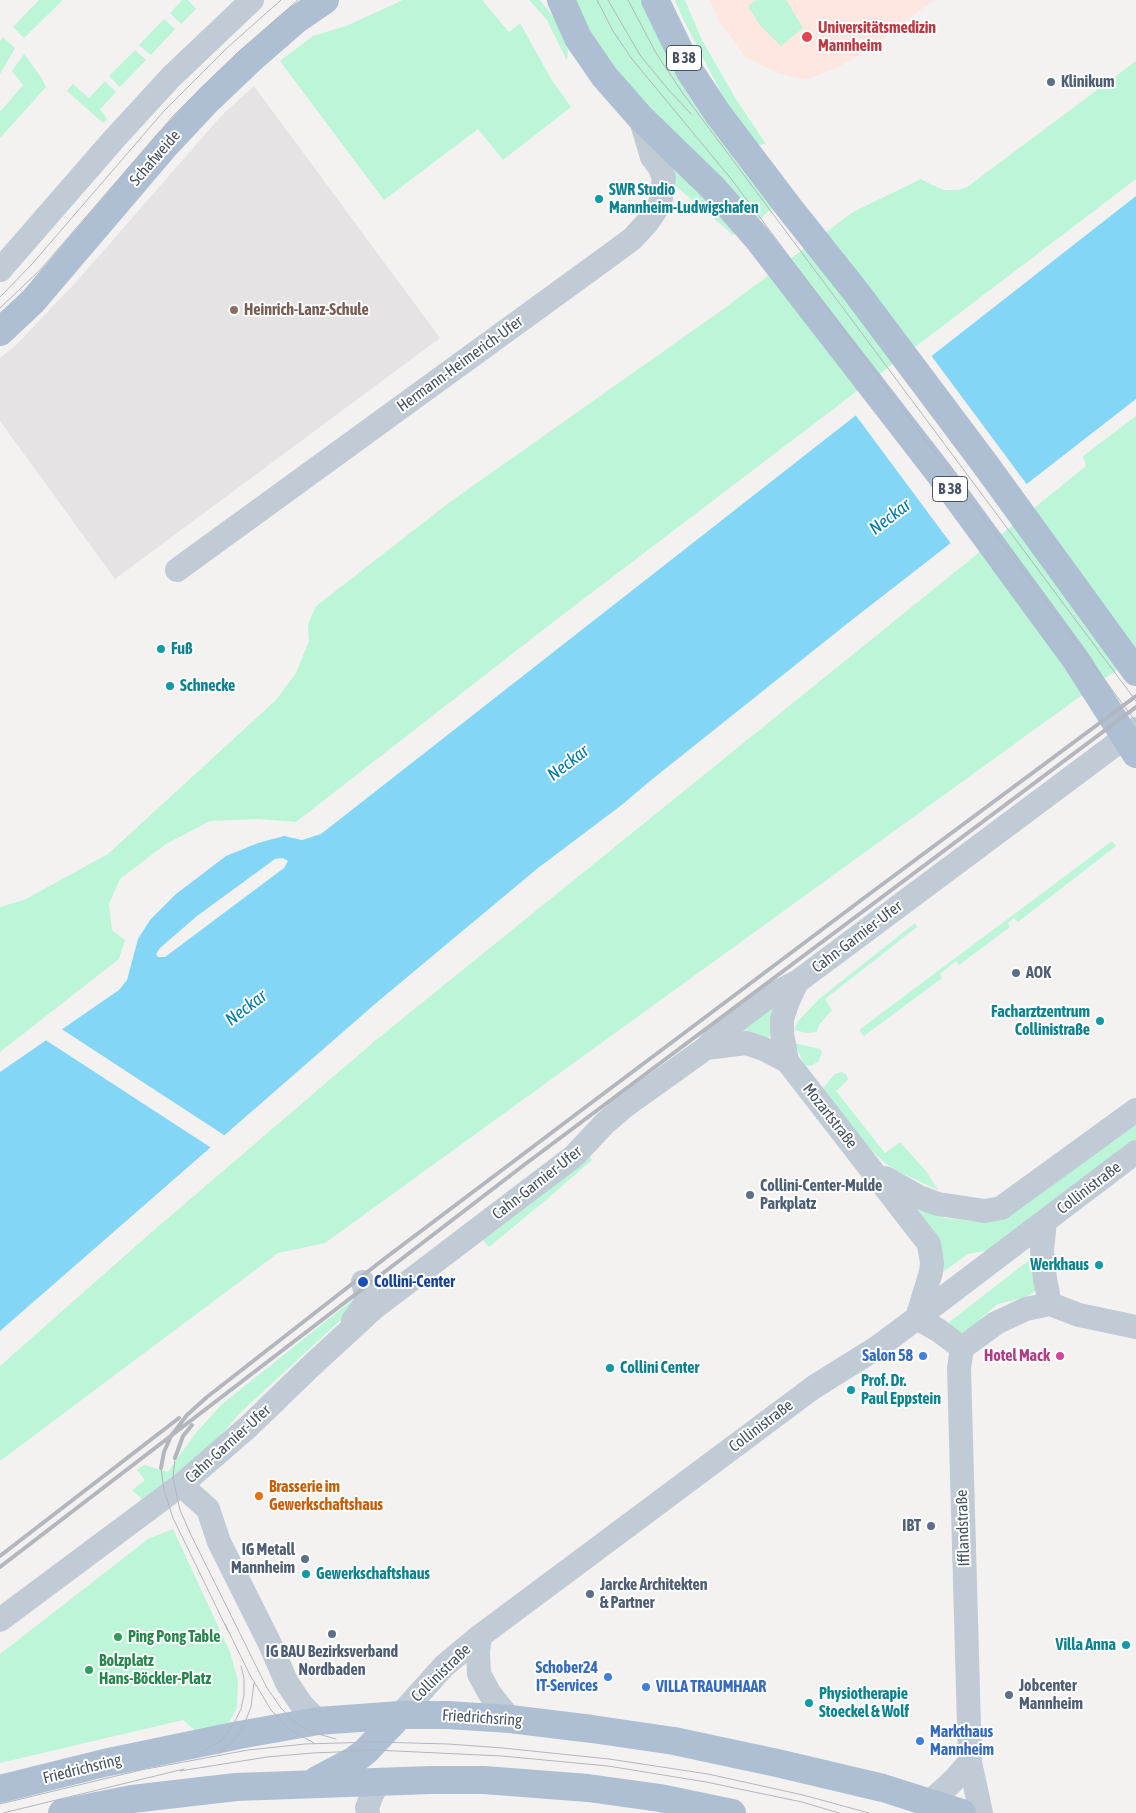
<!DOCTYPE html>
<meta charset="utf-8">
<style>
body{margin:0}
canvas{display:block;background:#f4f2f1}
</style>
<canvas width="1136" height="1813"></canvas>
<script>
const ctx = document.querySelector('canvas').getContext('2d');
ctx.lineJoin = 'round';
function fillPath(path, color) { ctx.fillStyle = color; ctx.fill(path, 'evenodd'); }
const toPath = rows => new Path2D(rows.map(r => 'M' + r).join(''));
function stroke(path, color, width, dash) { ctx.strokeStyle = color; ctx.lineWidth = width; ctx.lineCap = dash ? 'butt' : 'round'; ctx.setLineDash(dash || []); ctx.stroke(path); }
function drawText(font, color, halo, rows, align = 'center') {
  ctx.font = font + ' "Asap Condensed",sans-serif'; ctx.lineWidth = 4; ctx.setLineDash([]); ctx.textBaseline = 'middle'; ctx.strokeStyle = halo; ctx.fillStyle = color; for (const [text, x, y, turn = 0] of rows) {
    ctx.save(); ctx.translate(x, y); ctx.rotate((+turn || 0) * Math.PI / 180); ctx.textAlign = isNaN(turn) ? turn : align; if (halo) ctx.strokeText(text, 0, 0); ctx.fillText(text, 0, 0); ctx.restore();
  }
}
const education = toPath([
 [254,86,440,338,115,579,0,421,0,358,15,346,77,281,222,115]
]);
const medical = toPath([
 [710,0,934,0,861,54,837,68,805,80,778,73,745,57,719,21]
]);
const green = toPath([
 [39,0,63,0,24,38,13,27],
 [182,0,188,0,196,9,181,24,170,13],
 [403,0,482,0,509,32,520,23,551,79,571,107,503,160,478,129,384,200,280,61,313,36,346,26],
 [529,0,540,0,557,22,566,42,568,51,567,61,547,20],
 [572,0,644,0,774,207,757,221,609,66],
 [675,0,685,0,702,40,737,101,766,144,755,145,728,106,682,17],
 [757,0,786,0,803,28,781,46,759,24,748,6],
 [164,19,175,29,151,55,139,45],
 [3,37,15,48,0,74,0,41],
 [135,50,146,60,120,87,109,76],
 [24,54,41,77,46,87,0,138,0,112,23,85,12,71],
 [1136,61,1136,179,548,626,296,822,258,819,210,821,166,844,120,879,109,904,112,930,125,940,119,959,0,1052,0,907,24,900,108,854,276,700,296,673,309,641,308,625,315,607,450,502,722,310,853,212,921,179,930,184,944,190,958,190,967,187],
 [105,81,116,92,100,109,107,119,103,123,67,91,73,84,89,98],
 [655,148,738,231,733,235,672,183],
 [1136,416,1136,656,325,1243,278,1253,0,1461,0,1366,146,1237,376,1040,1086,466,1083,456],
 [1112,841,1116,846,1018,922,1014,918,1008,923,1010,927,959,965,956,961,940,974,942,978,864,1036,859,1030],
 [915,923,917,927,825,999,832,1010,819,1025,817,1032,807,1033,794,1030,798,1021,819,999],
 [773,1006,777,1031,764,1040,738,1032],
 [794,1043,820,1049,822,1052,819,1061,811,1066,805,1065],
 [842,1072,847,1075,848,1080,836,1091,885,1153,900,1142,926,1171,938,1190,897,1171,885,1163,866,1145,822,1089,835,1074],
 [1136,1119,1136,1143,990,1250,968,1254,940,1274,914,1211,916,1208,945,1218,971,1221,992,1220],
 [586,1152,592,1160,547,1199,489,1247,483,1240,544,1194],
 [1037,1254,1037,1290,1026,1297,998,1304,981,1318,973,1328,963,1333,944,1326],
 [355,1298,356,1306,241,1412,213,1444,143,1500,132,1490,145,1480,137,1470,144,1465,168,1472,195,1434,221,1405],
 [173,1529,230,1652,238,1681,237,1707,227,1727,197,1732,183,1720,0,1763,0,1654,148,1539]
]);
const water = toPath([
 [1136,196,1136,399,848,623,650,781,623,804,538,868,375,1004,0,1331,0,1072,119,990,127,980,138,939,150,920,176,894,226,856,258,843,284,836,302,840,321,834],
 [283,858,288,861,284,868,165,957,158,957,156,954,160,948,197,916,275,859]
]);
const pier = toPath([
 [930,354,1028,486,952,545,854,413],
 [60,1028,227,1137,213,1149,44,1039]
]);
const minor = toPath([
 [0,270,115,138,171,77,252,0],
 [177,570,598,264,632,239,646,224,660,204,664,178,660,168,652,157,640,117],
 [706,1048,746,1043,764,1049,787,1061,929,1244,932,1263,931,1272,917,1318],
 [787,1061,782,1033,782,1019,788,1001,797,982],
 [885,1178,919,1197,938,1204,985,1211,1001,1208,1136,1110],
 [1045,1221,1042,1250,1045,1279,1050,1304],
 [917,1318,938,1330,962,1348],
 [353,1321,365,1304,366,1294,363,1282],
 [962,1348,959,1368,970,1762,981,1813],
 [962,1348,996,1323,1026,1309,1050,1304,1079,1315,1136,1327],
 [181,1485,208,1509,219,1542,269,1642,287,1683,302,1705,318,1721],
 [0,1620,181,1485,248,1427,310,1367,374,1308,574,1156,605,1123,625,1106,706,1048,720,1033,768,997,797,982,1136,729],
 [480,1636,478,1652,479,1674,490,1694,510,1719],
 [400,1715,444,1666,480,1636,814,1387,878,1347,917,1318,1136,1152],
 [930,1802,952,1782,970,1762],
 [368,1813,367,1808,371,1797,379,1781]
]);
const major = toPath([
 [561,0,578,38,604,76,640,117,713,188,757,238,942,477,1076,660,1136,754],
 [655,0,689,70,718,114,790,209,856,292,985,464,1136,672],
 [0,332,33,301,165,146,208,100,250,60,296,20,325,0],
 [317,1780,353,1761,366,1751,400,1715],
 [0,1789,104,1763,239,1735,318,1721,400,1715,447,1715,510,1719,592,1729,674,1741,777,1763,883,1788,962,1813],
 [62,1813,132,1799,236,1787,431,1780,484,1780,588,1788,660,1798,732,1813]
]);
const tram = toPath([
 [597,0,613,31,632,59,732,180,1136,722],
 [608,0,640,55,667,88,691,114],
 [628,0,656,53,682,92,1136,701],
 [0,297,32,264,164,111,227,48,281,0],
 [0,308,40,270,173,116,236,54,298,0],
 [175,1458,173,1478,180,1510,191,1535,267,1688,281,1708,294,1722,311,1732,336,1739],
 [161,1468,164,1490,173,1518,228,1631],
 [225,1624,250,1675,271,1710,290,1730,314,1743],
 [353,1749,502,1756,608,1766,706,1782,802,1802,839,1813],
 [219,1754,233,1741,242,1730,251,1707,254,1683],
 [194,1756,221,1741,234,1723,241,1709,244,1695,244,1678,241,1666],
 [180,1771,267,1757,312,1753,361,1751],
 [0,1804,141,1770,248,1750,305,1744,375,1742,448,1744,503,1748,609,1759,708,1774,803,1795,869,1813],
 [3,1813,184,1769]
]);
const rail = toPath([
 [175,1458,183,1436,192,1425],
 [161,1468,164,1452,171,1436,187,1415,207,1397,384,1259,583,1109,868,895,1136,696],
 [0,1556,179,1418],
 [0,1567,524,1165,1136,707]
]);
const markers = [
 [807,37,6,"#e0444e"],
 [1051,82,5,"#5c6f8a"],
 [599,199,5,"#0f9aa8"],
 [234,310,5,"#8d6e63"],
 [161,649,5,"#0f9aa8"],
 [170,686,5,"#0f9aa8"],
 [1016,973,5,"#5c6f8a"],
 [1100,1021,5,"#0f9aa8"],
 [750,1195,5,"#5c6f8a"],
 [1099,1265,5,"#0f9aa8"],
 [363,1282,6,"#1a4fb4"],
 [923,1356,5,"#3f7fe0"],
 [1060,1356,5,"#d1479c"],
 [610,1368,5,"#0f9aa8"],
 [851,1390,5,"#0f9aa8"],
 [259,1496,5,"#e8710a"],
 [931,1526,5,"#5c6f8a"],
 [305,1559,5,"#5c6f8a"],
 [306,1574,5,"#0f9aa8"],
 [590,1594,5,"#5c6f8a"],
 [332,1634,5,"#5c6f8a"],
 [118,1637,5,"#2e9e5b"],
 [1126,1645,5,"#0f9aa8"],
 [89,1670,5,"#2e9e5b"],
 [608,1677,5,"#3f7fe0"],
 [646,1687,5,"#3f7fe0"],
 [1009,1695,5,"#5c6f8a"],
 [809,1703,5,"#0f9aa8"],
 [920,1741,5,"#3f7fe0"]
];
const shields = [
 [684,58,35],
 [950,489,35]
];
const shieldNames = [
 ["B 38",684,58],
 ["B 38",950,489]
];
const healthNames = [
 ["Universitätsmedizin",818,28],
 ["Mannheim",818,46]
];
const serviceNames = [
 ["Klinikum",1061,82],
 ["AOK",1026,973],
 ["Collini-Center-Mulde",760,1186],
 ["Parkplatz",760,1204],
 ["IBT",921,1526,"right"],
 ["IG Metall",295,1550,"right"],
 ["Mannheim",295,1568,"right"],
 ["Jarcke Architekten",600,1585],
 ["& Partner",600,1603],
 ["IG BAU Bezirksverband",332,1652,"center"],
 ["Nordbaden",332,1670,"center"],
 ["Jobcenter",1019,1686],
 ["Mannheim",1019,1704]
];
const streetNames = [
 ["Schafweide",155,158,-49],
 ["Hermann-Heimerich-Ufer",460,364,-36],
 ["Cahn-Garnier-Ufer",857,937,-37],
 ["Mozartstraße",830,1116,52],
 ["Cahn-Garnier-Ufer",537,1183,-38],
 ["Collinistraße",1089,1188,-37],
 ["Collinistraße",761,1426,-37],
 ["Cahn-Garnier-Ufer",228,1444,-42],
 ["Ifflandstraße",963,1528,-92],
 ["Collinistraße",441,1673,-44],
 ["Friedrichsring",482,1718,4],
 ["Friedrichsring",82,1769,-14]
];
const cultureNames = [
 ["SWR Studio",609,190],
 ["Mannheim-Ludwigshafen",609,208],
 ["Fuß",171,649],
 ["Schnecke",180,686],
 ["Facharztzentrum",1090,1012,"right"],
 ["Collinistraße",1090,1030,"right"],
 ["Werkhaus",1089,1265,"right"],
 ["Collini Center",620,1368],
 ["Prof. Dr.",861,1381],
 ["Paul Eppstein",861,1399],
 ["Gewerkschaftshaus",316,1574],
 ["Villa Anna",1116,1645,"right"],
 ["Physiotherapie",819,1694],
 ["Stoeckel & Wolf",819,1712]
];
const educationNames = [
 ["Heinrich-Lanz-Schule",244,310]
];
const transitNames = [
 ["Collini-Center",374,1282]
];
const shopNames = [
 ["Salon 58",913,1356],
 ["Schober24",598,1668],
 ["IT-Services",598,1686],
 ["VILLA TRAUMHAAR",656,1687,"left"],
 ["Markthaus",930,1732,"left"],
 ["Mannheim",930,1750,"left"]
];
const hotelNames = [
 ["Hotel Mack",1050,1356]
];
const foodNames = [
 ["Brasserie im",269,1487],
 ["Gewerkschaftshaus",269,1505]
];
const leisureNames = [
 ["Ping Pong Table",128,1637],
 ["Bolzplatz",99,1661],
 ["Hans-Böckler-Platz",99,1679]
];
const waterNames = [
 ["Neckar",890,517,-37],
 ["Neckar",568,763,-37],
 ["Neckar",246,1008,-37]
];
fillPath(education, '#e5e3e3');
fillPath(medical, '#fee6e1');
fillPath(green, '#bcf5d7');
fillPath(water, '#84d6f7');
fillPath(pier, '#f4f2f1');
stroke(minor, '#c1cbd5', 24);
stroke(major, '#aebed3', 28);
stroke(tram, '#b3b6bd', 1);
stroke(rail, '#b3b6bd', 4);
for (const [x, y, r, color] of markers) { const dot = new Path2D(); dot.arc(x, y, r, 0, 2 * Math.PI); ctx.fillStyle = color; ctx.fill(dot); stroke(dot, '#fff', 2); }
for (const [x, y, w] of shields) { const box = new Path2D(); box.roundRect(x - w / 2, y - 12.5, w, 25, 4); ctx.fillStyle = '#fff'; ctx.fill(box); stroke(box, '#475362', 1); }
drawText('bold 15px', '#475362', null, shieldNames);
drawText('bold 16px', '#be3a42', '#fff', healthNames, 'left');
drawText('bold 16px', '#4e5e75', '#fff', serviceNames, 'left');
drawText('16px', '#475362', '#fff', streetNames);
drawText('bold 16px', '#0d838f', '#fff', cultureNames, 'left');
drawText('bold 16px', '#785e54', '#fff', educationNames, 'left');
drawText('bold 16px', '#164399', '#fff', transitNames, 'left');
drawText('bold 16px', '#366cbe', '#fff', shopNames, 'right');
drawText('bold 16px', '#b23c85', '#fff', hotelNames, 'right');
drawText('bold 16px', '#c56008', '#fff', foodNames, 'left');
drawText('bold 16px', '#27864d', '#fff', leisureNames, 'left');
drawText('italic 18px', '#0279ab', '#fff', waterNames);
</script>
